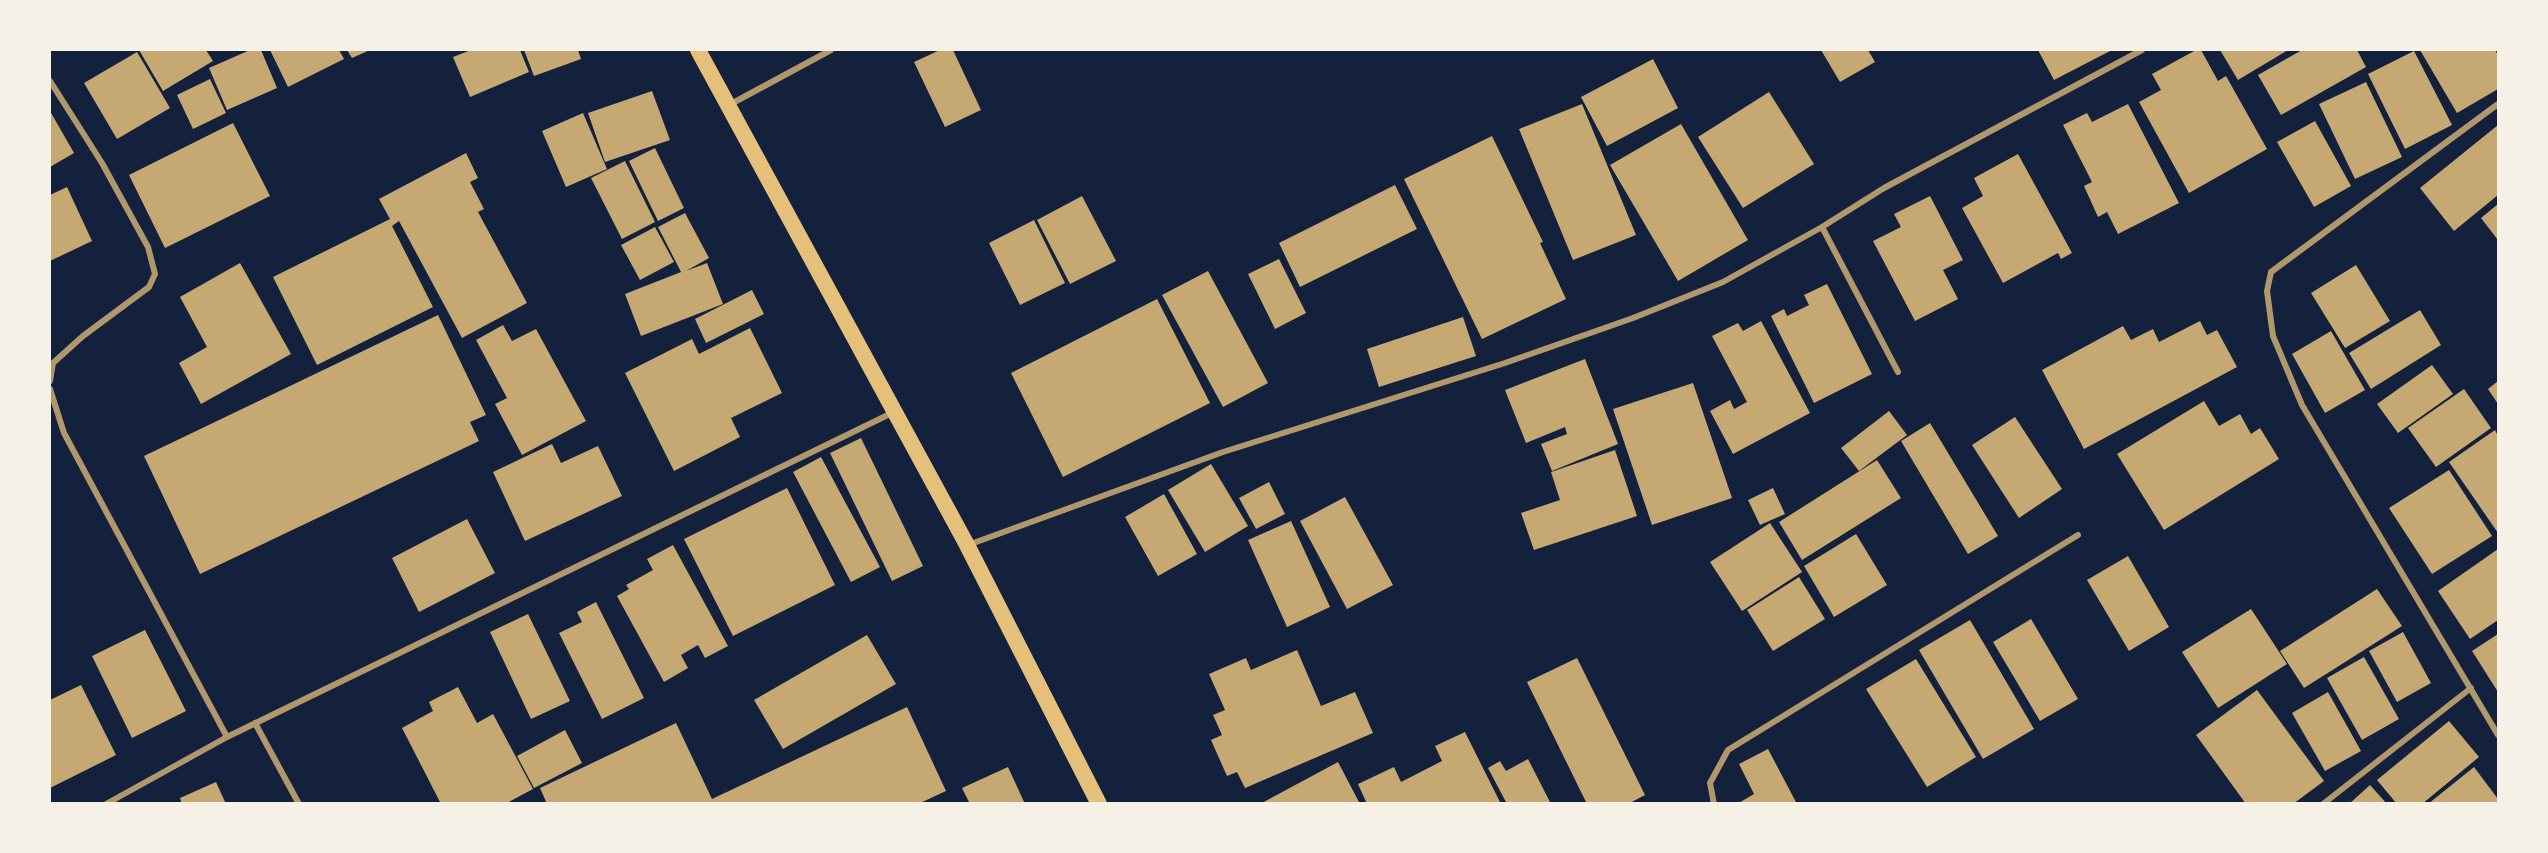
<!DOCTYPE html>
<style>
body{margin:0}
#map{position:relative;width:2548px;height:853px;overflow:hidden;background:#14213d;font-family:Cabin,sans-serif}
canvas{display:block}
.frame{position:absolute;inset:0;border:51px solid #f6f1e7;pointer-events:none}
</style>
<div id="map">
<canvas width="2548" height="853"></canvas>
<div class="frame"></div>
</div>
<script>
const ctx = document.querySelector('canvas').getContext('2d');
ctx.lineJoin = 'round';
function fillPath(path, color) { ctx.fillStyle = color; ctx.fill(path, 'evenodd'); }
const toPath = rows => new Path2D(rows.map(r => 'M' + r).join(''));
function stroke(path, color, width, dash) { ctx.strokeStyle = color; ctx.lineWidth = width; ctx.lineCap = dash ? 'butt' : 'round'; ctx.setLineDash(dash || []); ctx.stroke(path); }
const building = toPath([
 [139,50,206,50,213,61,163,91],
 [250,50,261,50,277,88,227,110,209,68],
 [270,50,339,50,344,59,288,87],
 [347,50,370,50,352,58],
 [471,50,520,50,529,72,470,97,453,57],
 [524,50,578,50,581,59,534,76],
 [940,50,953,50,981,110,945,127,914,62],
 [1821,50,1868,50,1875,62,1840,82],
 [2038,50,2112,50,2054,80],
 [2196,50,2201,50,2218,81,2226,76,2267,149,2189,193,2139,102,2161,90,2152,74],
 [2220,50,2288,50,2238,80],
 [2302,50,2357,50,2366,67,2281,115,2258,75],
 [2420,50,2495,50,2498,55,2498,89,2457,113],
 [2414,51,2452,125,2405,149,2368,74],
 [137,52,170,108,117,139,84,83],
 [1653,59,1678,108,1607,146,1581,97],
 [210,79,226,113,193,129,177,95],
 [2366,82,2402,157,2355,179,2319,104],
 [652,91,670,140,605,162,588,113],
 [1769,92,1814,164,1743,208,1698,137],
 [1582,104,1636,235,1573,260,1519,129],
 [2128,104,2179,203,2118,234,2107,212,2098,217,2084,186,2092,182,2063,125,2087,113,2092,122],
 [50,111,74,153,50,167],
 [583,113,607,169,566,187,542,131],
 [2315,121,2351,186,2314,207,2277,142],
 [233,123,270,196,165,248,129,175],
 [1681,124,1748,240,1678,281,1610,165],
 [2498,125,2498,195,2454,231,2420,188],
 [1492,136,1543,242,1540,243,1566,299,1482,339,1404,179],
 [655,148,684,208,658,221,629,161],
 [466,153,478,178,470,182,484,209,478,212,527,303,462,338,399,221,392,226,433,307,317,365,273,277,390,219,379,199],
 [2018,154,2072,253,2061,259,2058,253,2003,283,1962,208,1983,196,1974,178],
 [625,161,655,222,622,239,591,178],
 [1395,185,1417,229,1300,287,1279,243],
 [67,187,92,241,50,261,50,195],
 [1082,196,1116,261,1070,284,1037,220],
 [1930,196,1963,260,1943,270,1958,299,1915,321,1873,241,1901,227,1894,214],
 [2498,204,2498,240,2481,218],
 [685,213,709,258,686,271,707,263,723,304,641,336,625,294,681,272,658,227],
 [1034,220,1065,283,1020,305,989,243],
 [655,227,674,262,640,280,621,245],
 [1279,259,1306,313,1275,329,1248,274],
 [240,263,291,354,201,404,179,363,207,347,180,297],
 [2356,265,2390,321,2345,348,2311,293],
 [1208,271,1268,383,1223,407,1162,295],
 [1827,284,1872,374,1814,403,1771,316,1784,309,1787,316,1809,305,1804,295],
 [752,290,764,314,706,343,695,319],
 [1157,299,1210,403,1063,477,1011,373],
 [2420,310,2441,345,2371,389,2349,353],
 [438,315,486,415,470,422,479,441,200,574,144,456],
 [1463,317,1476,356,1379,387,1367,349],
 [1761,321,1810,413,1733,454,1710,411,1730,400,1734,409,1747,402,1712,336,1738,323,1743,331],
 [2200,321,2207,335,2217,330,2237,367,2084,449,2042,370,2123,326,2131,340,2153,329,2159,342],
 [503,325,512,341,536,329,586,421,522,455,495,404,507,398,476,340],
 [750,328,782,393,731,418,740,437,674,471,625,373,692,339,699,354],
 [2331,331,2365,390,2325,413,2292,354],
 [1585,359,1618,444,1552,471,1541,444,1567,434,1565,427,1526,443,1505,390],
 [2432,365,2453,394,2398,433,2377,404],
 [2498,381,2498,404,2488,389],
 [1693,383,1732,498,1652,525,1613,409],
 [2464,389,2491,428,2436,467,2408,428],
 [2204,401,2219,426,2240,414,2251,434,2260,428,2279,459,2164,530,2117,454],
 [1889,411,1907,435,1859,471,1841,448],
 [2015,417,2062,489,2019,518,1972,445],
 [1930,423,1998,536,1968,554,1901,441],
 [2495,430,2498,436,2498,533,2449,462],
 [861,438,923,566,892,581,830,453],
 [552,444,561,463,598,446,622,496,525,541,493,472],
 [1615,450,1637,516,1534,550,1521,513,1560,500,1551,472],
 [821,457,880,567,851,582,793,472],
 [1877,460,1901,498,1802,560,1779,522],
 [1211,464,1248,526,1205,552,1168,490],
 [2449,470,2492,536,2432,574,2389,508],
 [1269,482,1285,514,1256,529,1239,498],
 [787,488,835,585,733,636,684,539],
 [1773,488,1785,514,1760,525,1748,500],
 [1164,494,1197,554,1158,576,1125,517],
 [1345,497,1393,585,1347,609,1300,521],
 [467,519,495,573,419,612,392,558],
 [1291,521,1330,607,1287,627,1248,540],
 [1770,523,1802,572,1742,611,1710,562],
 [1856,534,1887,585,1834,617,1804,566],
 [673,545,728,646,705,658,698,645,681,655,688,668,664,682,617,596,629,589,626,585,653,570,647,559],
 [2498,549,2498,620,2470,639,2438,591],
 [2128,556,2169,627,2129,651,2087,580],
 [1799,577,1825,619,1773,651,1747,610],
 [2377,589,2402,626,2304,688,2280,651],
 [596,602,644,698,602,719,559,633,582,622,577,612],
 [2251,609,2287,664,2218,708,2182,652],
 [528,614,570,701,531,719,490,632],
 [2031,619,2078,699,2040,721,1993,642],
 [1970,620,2034,729,1983,759,1919,650],
 [145,630,186,711,132,738,92,656],
 [2403,632,2431,683,2397,702,2369,651],
 [2498,634,2498,692,2472,651],
 [867,635,896,684,783,749,754,700],
 [1297,650,1321,706,1355,692,1373,733,1245,788,1237,772,1227,776,1211,740,1222,735,1213,715,1225,710,1209,674,1246,658,1251,670],
 [2364,657,2399,719,2362,740,2327,678],
 [1577,658,1645,795,1628,804,1587,804,1527,682],
 [1916,659,1976,757,1927,787,1866,689],
 [81,685,116,755,50,788,50,700],
 [458,687,477,723,493,714,533,789,505,804,441,804,402,728,433,711,429,702],
 [2257,690,2324,781,2293,804,2246,804,2196,735],
 [2328,692,2361,751,2325,771,2292,713],
 [907,707,946,791,918,804,547,804,540,788,676,723,712,799],
 [2449,721,2479,757,2422,804,2397,804,2377,780],
 [565,730,582,763,534,788,517,756],
 [1465,732,1501,804,1367,804,1358,784,1394,767,1401,782,1442,761,1435,746],
 [1768,749,1797,804,1737,804,1754,794,1739,764],
 [1528,759,1551,804,1507,804,1488,768,1500,761,1506,771],
 [1338,762,1360,804,1260,804],
 [1008,767,1025,804,970,804,962,788],
 [2474,767,2498,799,2498,804,2428,804],
 [216,782,226,804,182,804,180,798],
 [2370,785,2387,804,2349,804]
]);
const minor = toPath([
 [50,81,102,163,148,247,155,274,149,287,83,336,53,363,50,381],
 [2498,104,2271,272,2267,291,2273,336,2302,405,2498,735],
 [729,105,831,50],
 [1822,227,1898,372],
 [50,389,64,433,227,737],
 [968,545,1223,452,1505,363,1633,318,1723,282,1822,227,1884,188,2142,50],
 [255,723,299,804],
 [106,804,227,737,894,412],
 [1714,804,1710,783,1728,750,2078,535],
 [2323,804,2471,688]
]);
const trunk = toPath([
 [698,50,967,545,1099,804]
]);
fillPath(building, '#c6a872');
stroke(minor, '#b1986c', 6);
stroke(trunk, '#e5c07b', 16);
</script>
